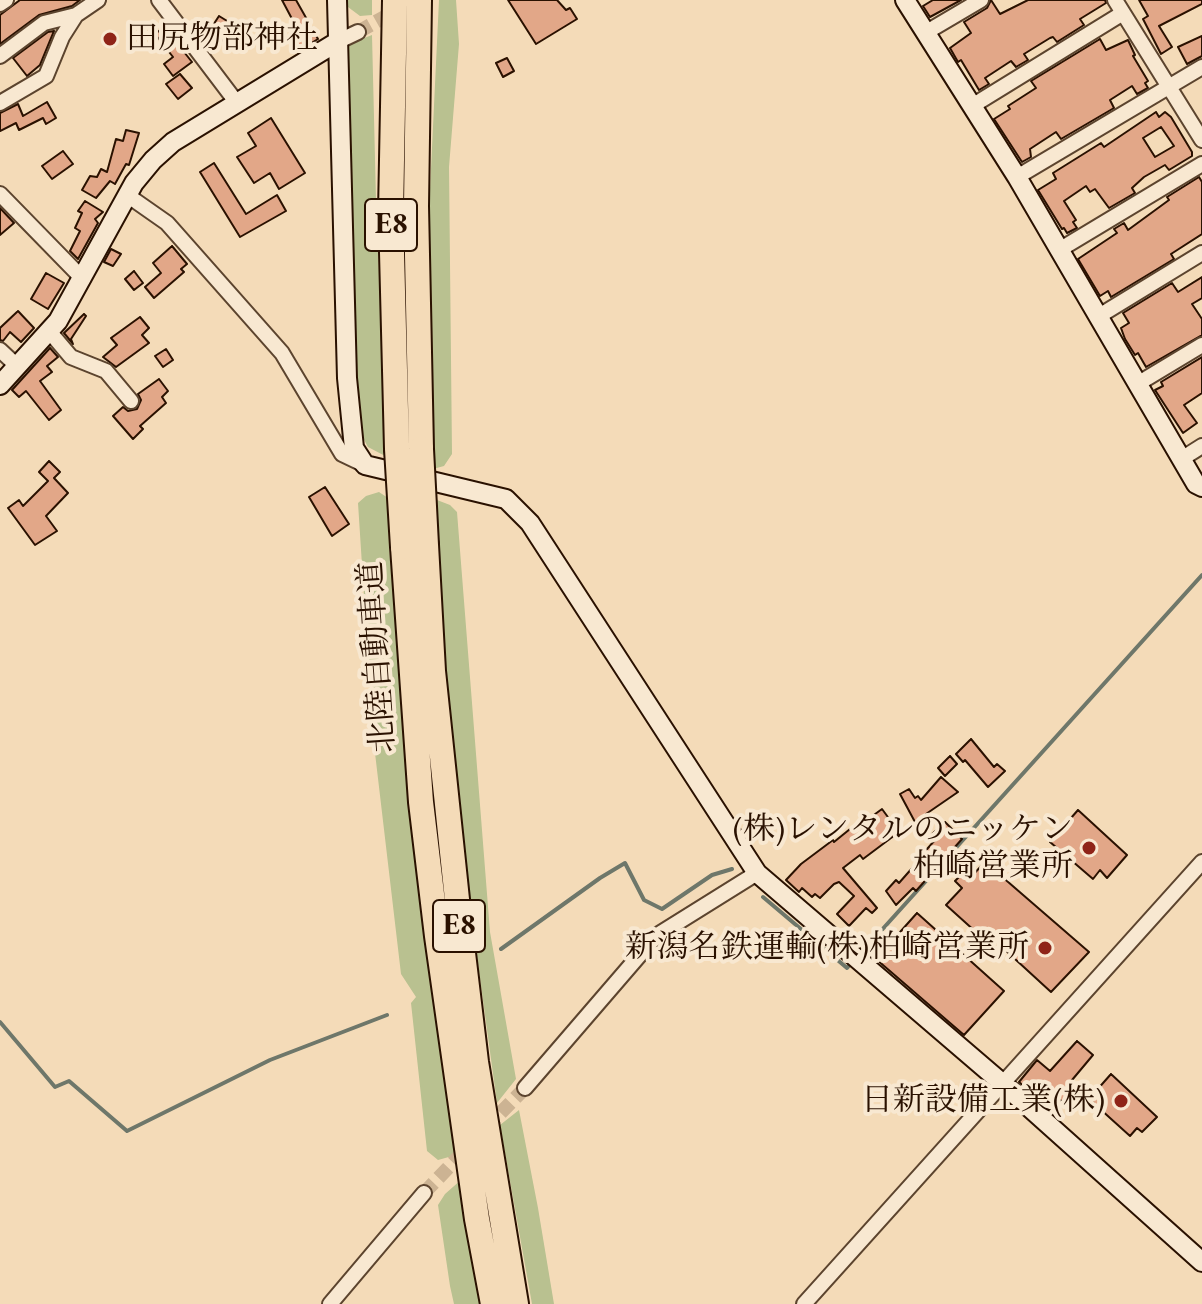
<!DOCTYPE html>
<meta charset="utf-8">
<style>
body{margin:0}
canvas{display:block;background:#f4dbb8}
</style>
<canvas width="1202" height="1304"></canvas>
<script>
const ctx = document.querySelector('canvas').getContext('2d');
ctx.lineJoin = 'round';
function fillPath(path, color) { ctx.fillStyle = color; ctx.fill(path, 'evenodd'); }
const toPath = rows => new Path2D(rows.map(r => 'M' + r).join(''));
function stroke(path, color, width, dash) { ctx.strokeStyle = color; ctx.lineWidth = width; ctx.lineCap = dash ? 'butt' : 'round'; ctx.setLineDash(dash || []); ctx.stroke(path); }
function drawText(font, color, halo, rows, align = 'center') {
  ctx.font = font + ' "EB Garamond","Noto Serif JP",serif'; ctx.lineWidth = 8; ctx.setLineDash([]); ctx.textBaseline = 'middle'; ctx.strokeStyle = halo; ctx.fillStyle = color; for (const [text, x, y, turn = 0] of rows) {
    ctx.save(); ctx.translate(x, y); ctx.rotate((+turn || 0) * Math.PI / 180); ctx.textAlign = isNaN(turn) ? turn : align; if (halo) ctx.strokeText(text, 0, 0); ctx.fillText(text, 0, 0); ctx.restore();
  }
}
const green = toPath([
 [344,0,372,0,372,15,360,16,344,4],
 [439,0,456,0,459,44,449,167,452,454,444,466,433,469,428,346,429,211],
 [372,35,376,200,387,457,368,447,362,436,358,393,346,52,349,44],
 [379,492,388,498,389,546,413,832,456,1155,438,1160,427,1151,411,1003,416,997,401,974,373,736,358,503,366,496],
 [437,500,450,505,457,512,490,932,516,1079,497,1103,460,832,447,691],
 [519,1110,538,1208,554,1304,532,1304,500,1125],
 [462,1179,482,1304,454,1304,450,1286,438,1205,445,1194]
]);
const stream = toPath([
 [763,897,847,968,852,962],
 [501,949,600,878,625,863,644,900,662,909,712,875,732,869],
 [861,953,1202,575],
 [0,1022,55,1087,69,1081,127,1131,270,1060,387,1015]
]);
const building = toPath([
 [20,0,80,0,72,6,39,15,0,44,0,15,20,0],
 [282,0,296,0,318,39,300,50,293,38,300,34,282,0],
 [508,0,557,0,566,10,570,8,577,19,536,44,508,0],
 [933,0,961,0,930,17,923,6,933,0],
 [991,0,1000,14,1028,0,1105,0,1106,3,1080,19,1084,25,1057,42,1053,37,1050,38,1024,54,1028,60,1016,67,1011,61,985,78,989,84,979,90,961,60,958,62,950,48,971,33,964,22,987,8,991,0],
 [1139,0,1202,0,1202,4,1159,26,1172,47,1161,54,1143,19,1148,16,1139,0],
 [219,16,232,24,218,47,204,39,219,16],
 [164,27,192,62,173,76,164,64,173,57,155,34,164,27],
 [54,31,40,65,27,76,13,58,48,32,54,31],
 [1202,36,1202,56,1187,64,1178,47,1202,36],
 [1100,39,1106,50,1128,40,1135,55,1133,56,1148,81,1145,83,1148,88,1137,94,1132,86,1110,100,1114,108,1061,139,1056,132,1030,149,1031,157,1022,162,994,119,1010,109,1008,106,1036,88,1031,81,1100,39],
 [507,58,514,71,503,77,496,63,507,58],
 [180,74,192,88,178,99,166,84,180,74],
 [47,102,56,118,46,124,43,118,19,130,16,123,0,131,0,113,18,104,23,116,47,102],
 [1156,112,1159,117,1165,112,1171,117,1192,152,1192,156,1169,170,1165,165,1144,177,1132,188,1135,193,1109,208,1095,189,1090,192,1086,186,1064,201,1076,220,1073,222,1077,228,1067,233,1064,228,1062,229,1038,190,1056,179,1053,173,1101,143,1104,147,1156,112],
 [1161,127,1174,146,1155,157,1143,138,1161,127],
 [271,118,305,173,279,189,270,173,254,183,237,157,256,146,248,133,271,118],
 [126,130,139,133,129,165,126,164,115,184,110,181,96,198,82,190,90,176,97,177,101,169,107,172,116,139,123,141,126,130],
 [63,151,73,164,52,179,42,166,63,151],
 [214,163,246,214,277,195,286,211,240,237,200,172,214,163],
 [1199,177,1202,182,1202,234,1171,254,1174,259,1111,297,1108,291,1100,296,1078,259,1117,233,1114,229,1124,223,1128,230,1169,200,1167,197,1199,177],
 [85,201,103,212,95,219,98,223,78,259,70,251,80,231,75,228,82,213,78,211,85,201],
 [0,208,14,223,0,235,0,208],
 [172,246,187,264,181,269,184,272,154,298,145,287,161,273,153,263,172,246],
 [111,249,121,254,113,266,104,262,111,249],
 [134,271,143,283,134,290,125,279,134,271],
 [46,273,64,283,48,309,31,299,46,273],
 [1202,277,1202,298,1192,304,1202,319,1202,335,1146,367,1138,353,1135,355,1125,339,1121,328,1129,323,1123,313,1172,283,1178,292,1202,277],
 [18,311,34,328,21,342,10,332,3,341,0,340,0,328,18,311],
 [84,314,86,316,71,339,73,344,64,333,84,314],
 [140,317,149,328,142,335,149,343,116,367,103,357,117,345,111,338,140,317],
 [50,348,58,357,47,366,52,372,40,381,61,410,49,420,26,391,19,397,12,390,50,348],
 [166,349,173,360,163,367,155,356,166,349],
 [1202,357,1202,393,1184,405,1197,423,1183,433,1155,390,1163,386,1161,382,1202,357],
 [159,379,168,391,162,397,166,403,140,426,143,429,133,439,113,416,123,407,128,411,137,409,141,400,138,394,159,379],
 [49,461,60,472,54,478,68,493,46,516,57,531,35,545,8,508,19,500,23,506,48,481,39,472,49,461],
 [325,487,349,524,332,536,309,497,325,487],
 [971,739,994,767,997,764,1005,771,988,787,965,760,963,762,956,754,971,739],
 [950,756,957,764,945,776,938,768,950,756],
 [941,777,958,792,926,814,928,818,920,823,918,820,915,822,900,794,909,789,915,798,918,796,921,800,941,777],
 [882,809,893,824,889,827,895,835,863,859,860,855,843,868,877,908,872,913,866,908,849,926,837,914,854,896,839,882,834,884,820,898,815,894,812,897,802,888,799,892,786,880,801,864,833,840,834,842,850,829,852,831,882,809],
 [1078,810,1127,855,1107,878,1100,870,1093,879,1050,842,1078,810],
 [945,822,962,839,916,891,913,888,896,905,886,891,896,880,899,883,921,858,920,857,935,840,931,835,945,822],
 [985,862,1089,952,1051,992,991,937,987,942,946,905,962,888,955,881,962,874,968,880,985,862],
 [917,913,1004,991,964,1035,876,959,917,913],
 [1077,1041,1093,1055,1067,1086,1083,1100,1074,1111,1059,1099,1049,1109,1019,1082,1037,1060,1050,1071,1077,1041],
 [1111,1074,1157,1117,1142,1132,1137,1128,1130,1136,1089,1099,1111,1074]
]);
const streetTunnel = toPath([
 [358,32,399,9],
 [486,1128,525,1088],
 [424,1193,469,1146]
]);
const street = toPath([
 [159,0,237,103],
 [1115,0,1202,140],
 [0,4,6,0],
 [925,33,981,0],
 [337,42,358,32],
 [0,56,44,23,76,15],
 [0,103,46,76,62,37,76,15,98,0],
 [972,106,1123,13],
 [1017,177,1202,67],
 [0,194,83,279],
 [127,195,167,223,282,353,342,454,365,465],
 [1059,250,1202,164],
 [1099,316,1202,253],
 [49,331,71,357,106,371,131,401],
 [0,350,17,366],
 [1139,383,1202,345],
 [1183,458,1202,446],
 [525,1088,656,936,757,873],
 [330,1304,424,1193],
 [804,1304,1202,862]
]);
const secondary = toPath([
 [337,0,347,378,354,448,365,465,506,499,530,523,757,873,1002,1083,1202,1262],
 [905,0,1017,177,1196,484,1202,487],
 [0,385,58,321,134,183,153,160,173,142,337,42]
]);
const highway = toPath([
 [395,0,391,213,397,449],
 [419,0,416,206,421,449],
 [426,545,433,671,460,928,476,1062,516,1304],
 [403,547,421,802,437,936,477,1219,493,1304]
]);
const highwayBridge = toPath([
 [397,449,403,547],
 [421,449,426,545]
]);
const markers = [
 [110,39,8,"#8f2418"],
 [1089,848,8,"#8f2418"],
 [1045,948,8,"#8f2418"],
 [1121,1101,8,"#8f2418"]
];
const shields = [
 [391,225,52],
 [459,926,52]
];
const shieldNames = [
 ["E8",391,225],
 ["E8",459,926]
];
const poiNames = [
 ["田尻物部神社",126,39,"left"],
 ["(株)レンタルのニッケン",1073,830],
 ["柏崎営業所",1073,867],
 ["新潟名鉄運輸(株)柏崎営業所",1029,948],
 ["日新設備工業(株)",1105,1101]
];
const streetNames = [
 ["北陸自動車道",378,657,-94]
];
fillPath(green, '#b9c190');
stroke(stream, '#6e776a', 4);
fillPath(building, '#e2a788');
stroke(building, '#2a1100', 2);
stroke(streetTunnel, '#ccb393', 14, [14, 7]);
stroke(street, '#5c442e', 18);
stroke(secondary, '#2a1100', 22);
stroke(highway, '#2a1100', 28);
stroke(street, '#f8e8d1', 14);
stroke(secondary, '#f8e8d1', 18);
stroke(highway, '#f4dbb8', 24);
stroke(highwayBridge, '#2a1100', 28, []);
stroke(highwayBridge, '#f4dbb8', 24);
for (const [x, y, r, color] of markers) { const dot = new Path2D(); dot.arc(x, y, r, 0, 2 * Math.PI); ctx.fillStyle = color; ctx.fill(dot); stroke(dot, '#f8e8d1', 3); }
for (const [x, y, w] of shields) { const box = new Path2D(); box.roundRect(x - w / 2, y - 26, w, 52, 6); ctx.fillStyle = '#f8e8d1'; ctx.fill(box); stroke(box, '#2a1100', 2); }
drawText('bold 30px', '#2a1100', null, shieldNames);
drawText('32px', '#2a1100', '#f8e8d1', poiNames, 'right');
drawText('32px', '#2a1100', '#f8e8d1', streetNames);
</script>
